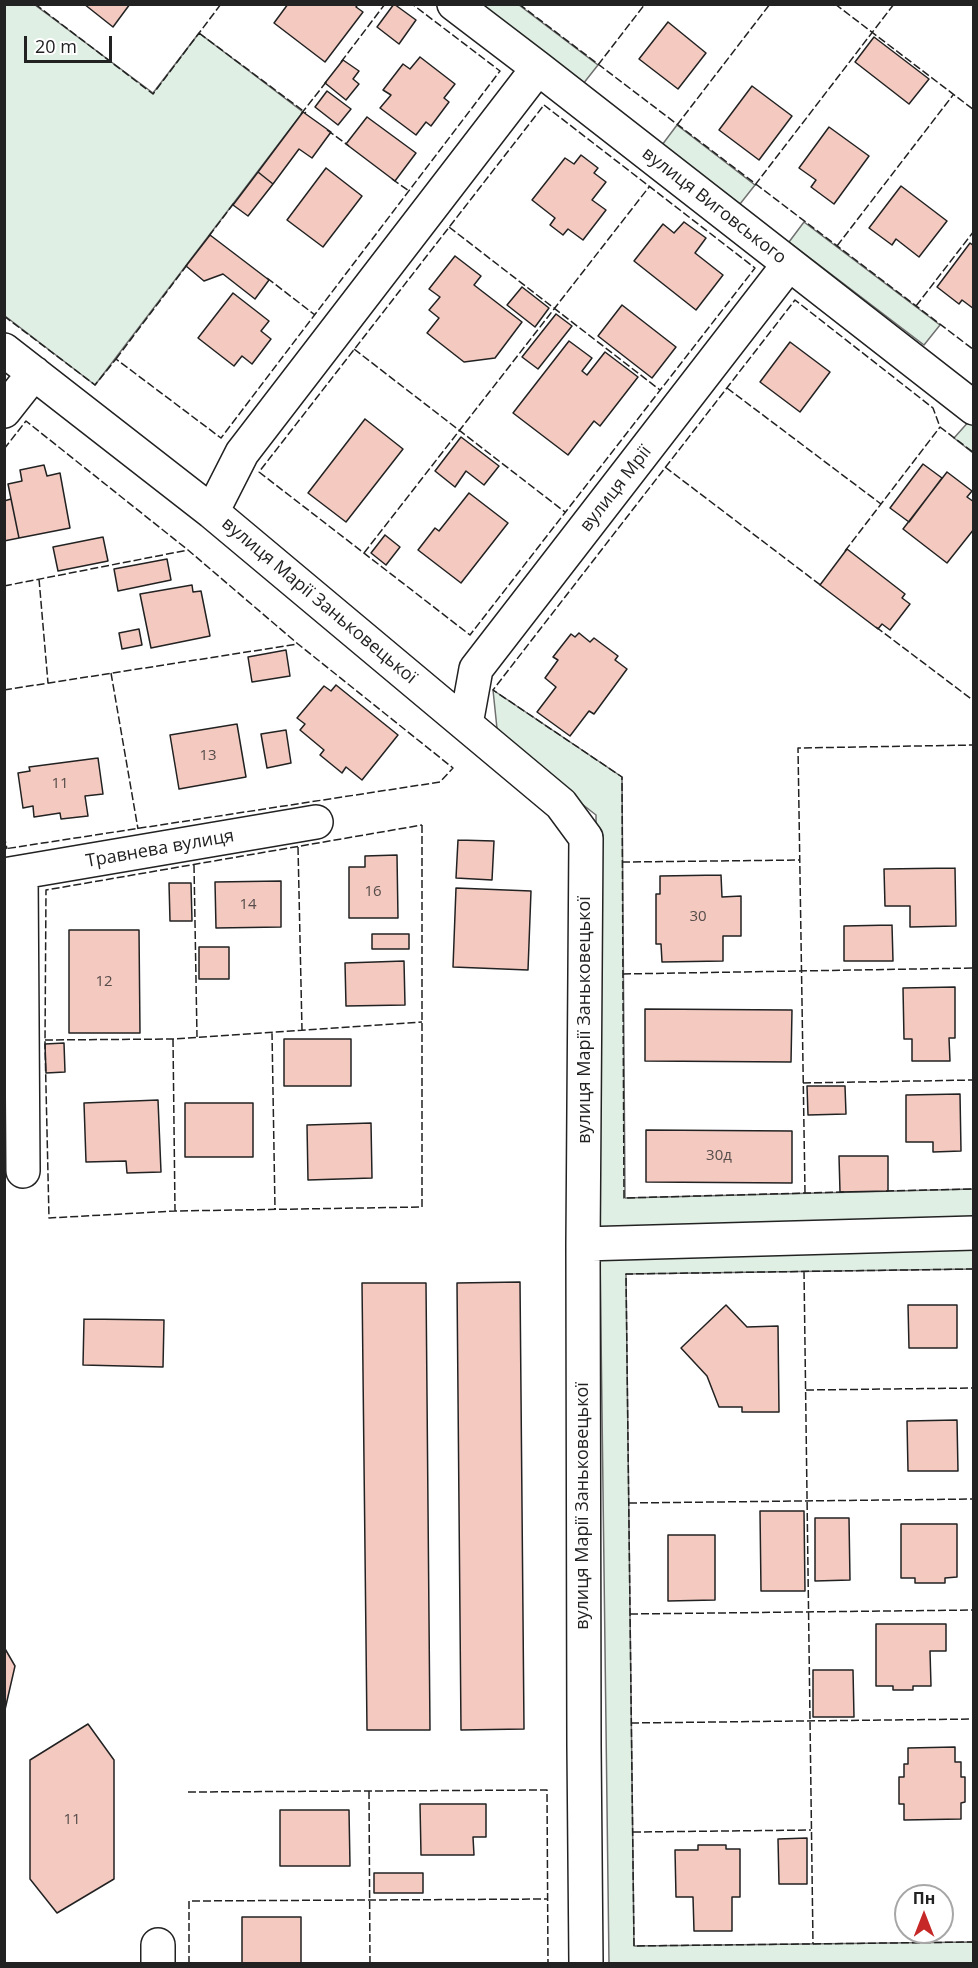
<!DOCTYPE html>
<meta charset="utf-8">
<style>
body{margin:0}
#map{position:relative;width:978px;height:1968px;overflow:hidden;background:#fff;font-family:"Open Sans",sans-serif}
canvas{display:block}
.frame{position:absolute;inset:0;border:6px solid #222;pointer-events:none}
.north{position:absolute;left:894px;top:1884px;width:60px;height:60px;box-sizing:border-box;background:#fff;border:2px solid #a7a7a7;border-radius:50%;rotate:0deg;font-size:16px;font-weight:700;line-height:24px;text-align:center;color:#222}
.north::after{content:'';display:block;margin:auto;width:21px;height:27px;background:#c62828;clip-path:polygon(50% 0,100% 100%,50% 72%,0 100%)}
.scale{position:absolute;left:24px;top:36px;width:88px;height:27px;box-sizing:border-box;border:3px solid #222;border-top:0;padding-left:8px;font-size:18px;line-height:21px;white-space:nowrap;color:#222;-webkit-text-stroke:4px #fff;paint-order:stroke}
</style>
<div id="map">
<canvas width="978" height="1968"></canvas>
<div class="frame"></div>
<div class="north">Пн</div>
<div class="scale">20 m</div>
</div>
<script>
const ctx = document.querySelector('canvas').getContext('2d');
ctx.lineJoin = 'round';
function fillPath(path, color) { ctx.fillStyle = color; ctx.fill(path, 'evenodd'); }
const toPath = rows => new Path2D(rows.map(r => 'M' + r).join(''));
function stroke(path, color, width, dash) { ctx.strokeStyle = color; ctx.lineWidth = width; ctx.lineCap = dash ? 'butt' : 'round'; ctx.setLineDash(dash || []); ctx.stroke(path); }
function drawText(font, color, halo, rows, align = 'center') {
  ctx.font = font + ' "Open Sans",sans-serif'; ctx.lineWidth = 4.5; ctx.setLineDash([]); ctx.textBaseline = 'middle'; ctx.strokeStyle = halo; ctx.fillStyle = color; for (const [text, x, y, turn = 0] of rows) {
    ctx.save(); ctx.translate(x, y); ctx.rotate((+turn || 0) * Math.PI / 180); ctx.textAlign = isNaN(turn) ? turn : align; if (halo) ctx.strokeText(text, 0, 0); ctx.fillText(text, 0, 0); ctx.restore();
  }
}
const green = toPath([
 [4,5,35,5,153,93,199,33,303,112,95,385,5,316,4,5],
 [480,5,519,5,598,65,583,84,480,5],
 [677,125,755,185,740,204,662,145,677,125],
 [804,222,940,325,924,345,789,242,804,222],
 [971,419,973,421,973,453,954,438,971,419],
 [493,690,622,777,625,1198,973,1189,973,1223,597,1235,596,815,498,738,493,690],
 [973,1249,973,1269,626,1274,634,1946,973,1942,973,1963,609,1963,600,1253,973,1249]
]);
const building = toPath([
 [84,4,130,4,113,27,84,4],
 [288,4,358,4,356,7,363,12,325,62,274,23,288,4],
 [394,4,416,20,399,44,377,27,394,4],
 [668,22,706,53,678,89,639,59,668,22],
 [874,37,929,79,909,104,855,62,874,37],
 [420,57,455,84,444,98,449,102,431,126,426,122,416,135,380,108,391,95,383,90,403,64,410,69,420,57],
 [343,60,359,71,353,79,359,84,346,100,325,83,343,60],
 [752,86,792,116,759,160,719,130,752,86],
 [327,91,351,109,338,125,315,107,327,91],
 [303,112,331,132,312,158,299,149,273,184,258,172,303,112],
 [367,117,416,153,395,181,346,144,367,117],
 [829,127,869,156,834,204,811,187,816,180,799,168,829,127],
 [581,155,598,168,594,173,606,182,592,200,606,210,583,240,568,229,563,235,550,225,555,218,532,200,565,158,574,164,581,155],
 [326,168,362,196,323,247,287,220,326,168],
 [258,172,273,184,248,216,233,205,258,172],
 [901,186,947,221,919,257,896,239,892,245,869,228,901,186],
 [684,222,706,238,695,253,723,275,696,310,634,261,663,224,674,233,684,222],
 [210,235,269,280,255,299,223,274,204,281,186,266,210,235],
 [970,243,974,246,974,309,962,300,959,304,937,287,970,243],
 [455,256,481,276,474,285,522,322,495,358,464,362,427,333,439,318,429,310,440,297,429,289,455,256],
 [522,287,549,308,535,327,507,305,522,287],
 [233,293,269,321,261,331,271,339,252,364,242,356,234,366,198,338,233,293],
 [622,305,676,347,652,378,598,336,622,305],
 [556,314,572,326,538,369,522,357,556,314],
 [569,341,592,358,582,371,587,375,605,352,638,377,600,426,594,421,568,455,513,413,569,341],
 [790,342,830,372,800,412,760,382,790,342],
 [365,419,403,449,346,522,308,493,365,419],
 [461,437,499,466,484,485,466,471,455,487,435,471,461,437],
 [923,464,942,478,909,522,890,508,923,464],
 [44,465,47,476,60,473,70,528,19,538,8,484,22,481,20,470,44,465],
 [947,472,972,491,967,497,974,502,974,529,947,563,903,529,947,472],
 [469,493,508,523,461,583,418,550,435,528,439,531,469,493],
 [11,499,19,538,4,541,4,501,11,499],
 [385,535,400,547,386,565,371,553,385,535],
 [103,537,108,561,58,571,53,547,103,537],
 [847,549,905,594,902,598,910,604,890,630,882,624,878,629,820,585,847,549],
 [167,559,171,580,118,591,114,569,167,559],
 [192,585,193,592,201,591,210,636,151,648,140,594,192,585],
 [139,629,142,645,122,649,119,633,139,629],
 [579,633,590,642,594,638,618,656,615,660,627,669,594,714,589,711,570,736,537,712,556,687,545,678,558,660,553,657,571,634,575,637,579,633],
 [286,650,290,676,252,682,248,657,286,650],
 [336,685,398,735,362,780,346,767,342,773,320,755,324,750,300,730,305,724,297,718,324,686,331,691,336,685],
 [237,724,246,777,179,789,170,735,237,724],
 [286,730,291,763,267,768,261,734,286,730],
 [98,758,103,794,85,796,88,816,61,819,60,813,34,817,33,806,23,808,18,773,30,771,29,767,98,758],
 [458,840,494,841,492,880,456,878,458,840],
 [397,855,398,918,349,918,349,867,365,867,365,856,397,855],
 [955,868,956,926,910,927,910,906,885,906,884,869,955,868],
 [721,875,722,897,741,896,741,936,723,936,723,961,662,962,661,944,656,944,656,894,660,894,660,876,721,875],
 [281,881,281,927,216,928,215,882,281,881],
 [169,883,191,883,192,921,170,921,169,883],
 [456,888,531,891,528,970,453,967,456,888],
 [892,925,893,961,844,961,844,926,892,925],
 [69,930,139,930,140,1033,69,1033,69,930],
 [372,934,409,934,409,949,372,949,372,934],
 [199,947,229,947,229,979,199,979,199,947],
 [404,961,405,1005,346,1006,345,963,404,961],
 [955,987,955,1038,949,1038,950,1061,912,1061,912,1039,904,1039,903,988,955,987],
 [645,1009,792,1010,791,1062,645,1061,645,1009],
 [284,1039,351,1039,351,1086,284,1086,284,1039],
 [64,1043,65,1072,46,1073,45,1044,64,1043],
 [807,1086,845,1086,846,1114,808,1115,807,1086],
 [960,1094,961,1151,933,1152,933,1142,906,1142,906,1095,960,1094],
 [158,1100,161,1172,127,1173,126,1161,86,1162,84,1103,158,1100],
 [185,1103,253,1103,253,1157,185,1157,185,1103],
 [371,1123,372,1178,308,1180,307,1125,371,1123],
 [646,1130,792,1131,792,1183,646,1182,646,1130],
 [839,1156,888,1156,888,1191,840,1192,839,1156],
 [520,1282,524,1729,461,1730,457,1283,520,1282],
 [362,1283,426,1283,430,1730,367,1730,362,1283],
 [726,1305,747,1327,778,1326,779,1412,742,1412,742,1407,719,1407,707,1376,681,1348,726,1305],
 [908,1305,957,1305,957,1348,909,1348,908,1305],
 [84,1319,164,1320,163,1367,83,1365,84,1319],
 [957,1420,958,1471,908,1471,907,1421,957,1420],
 [760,1511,804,1511,805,1591,761,1591,760,1511],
 [815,1518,849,1518,850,1580,815,1581,815,1518],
 [901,1524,957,1524,957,1577,945,1578,945,1583,915,1583,915,1578,901,1578,901,1524],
 [668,1535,715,1535,715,1600,668,1601,668,1535],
 [876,1624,946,1624,946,1651,930,1651,931,1686,913,1686,913,1690,893,1690,893,1686,876,1686,876,1624],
 [4,1647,15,1666,4,1714,4,1647],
 [813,1670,853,1670,854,1717,813,1717,813,1670],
 [88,1724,114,1760,114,1879,57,1913,30,1879,30,1760,88,1724],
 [955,1747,955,1762,961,1762,961,1777,965,1777,965,1802,961,1803,961,1819,904,1820,904,1804,899,1804,899,1777,904,1777,904,1764,908,1764,908,1748,955,1747],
 [420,1804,486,1804,486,1837,473,1837,474,1855,421,1855,420,1804],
 [280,1810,349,1810,350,1866,280,1866,280,1810],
 [807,1838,807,1884,779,1884,778,1839,807,1838],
 [698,1845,726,1845,726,1849,740,1849,740,1897,732,1897,732,1931,694,1931,693,1897,676,1897,675,1850,698,1850,698,1845],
 [374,1873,423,1873,423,1893,374,1893,374,1873],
 [242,1917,301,1917,301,1964,242,1964,242,1917]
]);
const minor = toPath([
 [454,4,538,68,974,408],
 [4,350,212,512,561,804,586,838,583,1244,584,1746,586,1964],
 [4,411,34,373],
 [212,512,242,453,538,68],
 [466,724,476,669,789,264],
 [21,873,23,1171],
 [4,875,316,822],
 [583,1244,974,1233],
 [158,1945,158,1964]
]);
const fence = toPath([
 [35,4,153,94,221,4],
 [519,4,974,350],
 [835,4,974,110],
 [199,33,306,113],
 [341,62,385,4],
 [598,65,645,4],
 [544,105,755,268,470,635,259,472,544,105],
 [301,114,327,81],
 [677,125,770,4],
 [327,130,349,146],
 [392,179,409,191],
 [755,185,894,4],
 [449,227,660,390],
 [209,236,234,203],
 [837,246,953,95],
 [267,278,315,315],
 [916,306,974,231],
 [4,316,95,385,116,359,221,438,500,71,412,4],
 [354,349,565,512],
 [116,359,187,265],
 [727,388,881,504],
 [4,449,26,421,188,550,298,644,453,768,440,782,4,849],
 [665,467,823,587],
 [845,551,940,427],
 [364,553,649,187],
 [39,579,48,683],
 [4,586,188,550],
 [876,627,974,701],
 [111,673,138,829],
 [4,690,298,644],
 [422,825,422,1207,175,1211,49,1218,45,1044,46,890,422,825],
 [4,835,7,849],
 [298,847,302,1030],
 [622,862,800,860],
 [194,865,197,1037],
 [623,974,974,968],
 [272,1032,275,1209],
 [173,1039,175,1211],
 [45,1040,173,1039,422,1022],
 [803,1083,974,1080],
 [886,1191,974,1189],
 [844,1192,624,1198,622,777,493,690,795,300,933,408,940,427,974,453],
 [805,1193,798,748,974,745],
 [974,1269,626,1274,634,1946,974,1942],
 [804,1271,813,1944],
 [806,1390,974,1388],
 [629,1503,974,1499],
 [630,1614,974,1610],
 [631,1723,974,1719],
 [369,1791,370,1964],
 [188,1792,547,1790,548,1964],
 [633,1832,811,1830],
 [189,1964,189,1901,547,1899]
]);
const numberNames = [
 ["13",208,756],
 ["11",60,784],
 ["16",373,892],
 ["14",248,905],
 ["30",698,917],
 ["12",104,982],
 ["30д",719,1156],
 ["11",72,1820]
];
const streetNames = [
 ["вулиця Виговського",714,206,38],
 ["вулиця Мрії",616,489,-52],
 ["вулиця Марії Заньковецької",319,601,40],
 ["Травнева вулиця",160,849,-10],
 ["вулиця Марії Заньковецької",585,1020,-90],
 ["вулиця Марії Заньковецької",583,1506,-90]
];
fillPath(green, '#e0efe3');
stroke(green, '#6f6f6f', 1.5);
fillPath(building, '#f3c9c0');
stroke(building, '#222', 1.5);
stroke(minor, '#222', 36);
stroke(minor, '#fff', 33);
stroke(fence, '#222', 1.5, [8, 3]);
drawText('15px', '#564c4a', null, numberNames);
drawText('18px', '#222', '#fff', streetNames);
</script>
